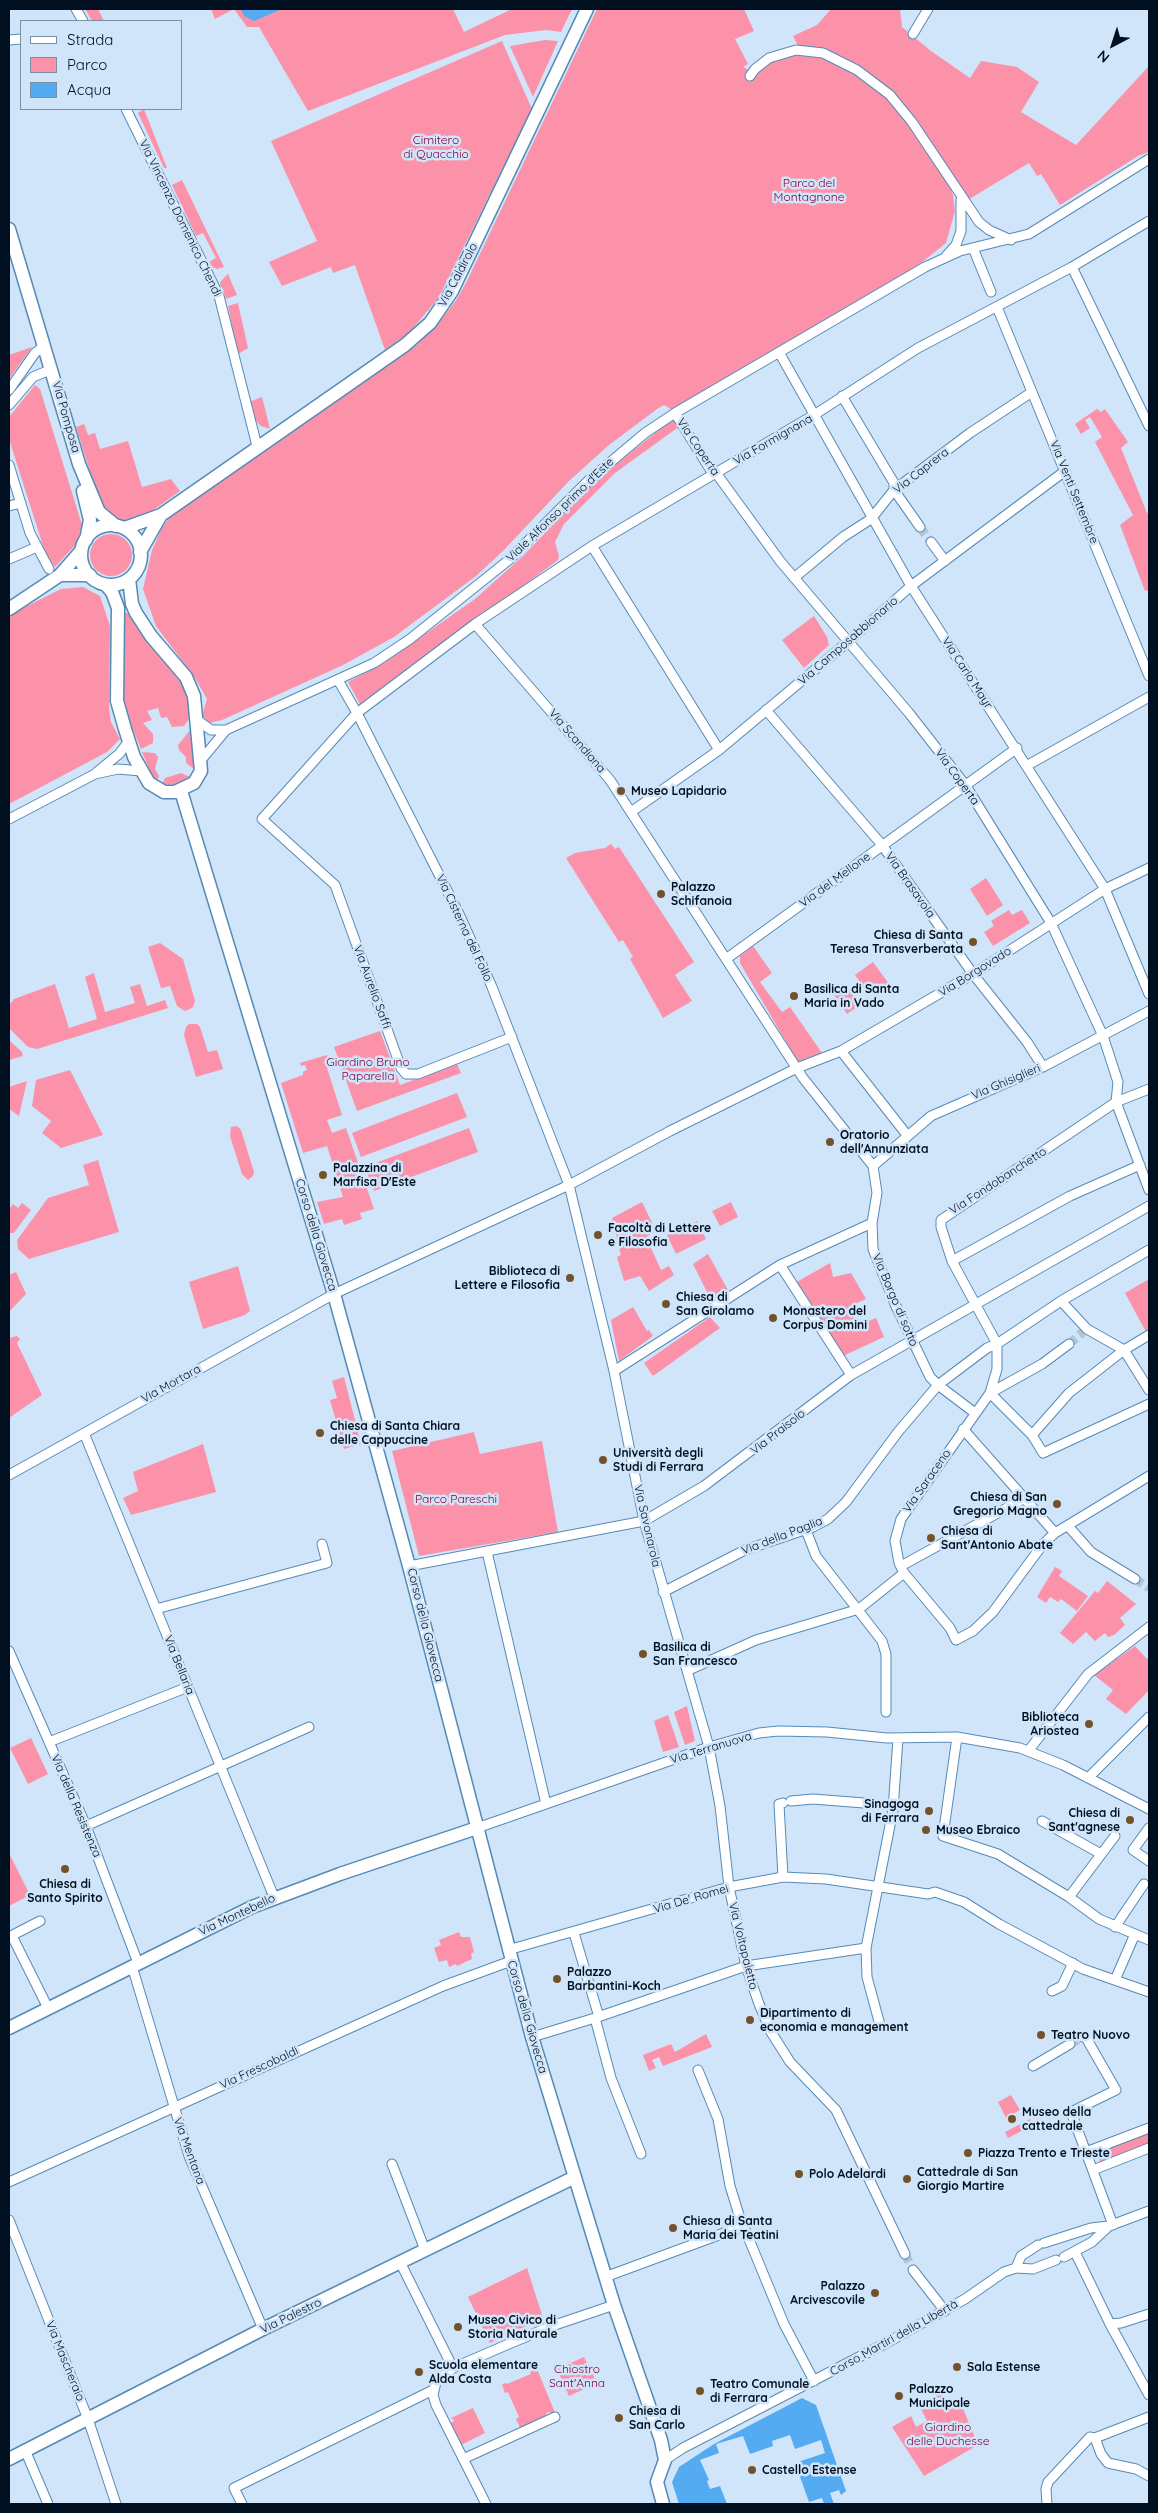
<!DOCTYPE html>
<meta charset="utf-8">
<style>
body{margin:0}
#map{position:relative;width:1158px;height:2513px;overflow:hidden;background:#d0e5f9;font-family:Quicksand,sans-serif}
canvas{display:block}
.frame{position:absolute;inset:0;border:10px solid #001020;pointer-events:none}
.legend{position:absolute;left:20px;top:20px;width:162px;height:90px;box-sizing:border-box;background:#d0e5f9;border:1px solid #7d90a2;margin:0;padding:6px 9px;list-style:none;font-size:15px;color:#001020}
.legend li{display:flex;align-items:center;gap:10px;height:25px}
.legend b{width:25px;border:1px solid #7d90a2}
.north{position:absolute;left:1088px;top:20px;width:50px;height:50px;-webkit-text-stroke:4px #d0e5f9;paint-order:stroke;rotate:220deg;font-size:14px;font-weight:700;line-height:20px;text-align:center;color:#001020}
.north::after{content:'';display:block;margin:auto;width:18px;height:22px;background:#001020;clip-path:polygon(50% 0,100% 100%,50% 72%,0 100%)}
</style>
<div id="map">
<canvas width="1158" height="2513"></canvas>
<div class="frame"></div>
<ul class="legend">
<li><b style="height:6px;background:#fff"></b>Strada</li>
<li><b style="height:14px;background:#fb92aa"></b>Parco</li>
<li><b style="height:14px;background:#54abf1"></b>Acqua</li>
</ul>
<div class="north">N</div>
</div>
<script>
const ctx = document.querySelector('canvas').getContext('2d');
ctx.lineJoin = 'round';
function fillPath(path, color) { ctx.fillStyle = color; ctx.fill(path, 'evenodd'); }
const toPath = rows => new Path2D(rows.map(r => 'M' + r).join(''));
function stroke(path, color, width, dash) { ctx.strokeStyle = color; ctx.lineWidth = width; ctx.lineCap = dash ? 'butt' : 'round'; ctx.setLineDash(dash || []); ctx.stroke(path); }
function drawText(font, color, halo, rows, align = 'center') {
  ctx.font = font + ' Quicksand,sans-serif'; ctx.lineWidth = 5; ctx.setLineDash([]); ctx.textBaseline = 'middle'; ctx.strokeStyle = halo; ctx.fillStyle = color; for (const [text, x, y, turn = 0] of rows) {
    ctx.save(); ctx.translate(x, y); ctx.rotate((+turn || 0) * Math.PI / 180); ctx.textAlign = isNaN(turn) ? turn : align; if (halo) ctx.strokeText(text, 0, 0); ctx.fillText(text, 0, 0); ctx.restore();
  }
}
const green = toPath([
 [85,9,98,9,104,21,92,21],
 [211,9,453,9,464,32,512,9,572,9,561,32,546,30,505,35,308,111,259,27,247,27,234,9,215,19],
 [597,9,744,9,754,31,735,39,748,64,743,67,755,73,767,62,797,52,820,55,844,65,888,95,945,174,953,195,955,211,946,243,921,263,674,411,664,405,657,409,609,445,569,481,503,551,476,576,394,637,343,665,222,720,209,723,202,715,207,699,195,678,156,626,143,589,152,550,162,528,169,518,417,345,437,325,457,299,467,281],
 [831,9,900,9,902,27,931,51,970,78,981,61,1017,67,1039,82,1021,112,1076,145,1149,66,1149,152,1138,156,1060,205,1041,174,1037,176,1029,163,966,201,930,140,892,95,871,76,798,46,793,36,817,25],
 [545,40,558,41,533,97,510,46],
 [502,41,532,109,439,297,410,332,385,350,355,265,333,273,331,267,282,286,269,262,317,241,271,141],
 [144,109,167,168,164,168,138,113],
 [182,180,224,267,217,269,211,266,209,262,216,258,203,233,196,236,172,185],
 [228,274,237,295,226,299,220,284,221,281],
 [238,303,248,348,238,354,228,306],
 [32,347,9,379,9,355],
 [35,385,40,389,82,525,77,543,55,567,45,552,9,439,9,417],
 [262,397,270,429,261,426,254,419,249,402],
 [1097,409,1101,412,1105,409,1128,442,1121,448,1147,513,1149,512,1149,590,1145,591,1120,525,1133,515,1095,442,1102,437,1090,417,1085,420,1090,428,1081,434,1075,424],
 [675,417,680,426,615,473,564,524,555,542,559,556,558,560,361,706,348,682,384,663,475,599,523,556,594,482],
 [84,424,88,435,95,433,100,449,128,441,142,487,171,479,180,491,152,511,129,522,115,521,101,507,76,427],
 '90 555a21 21 0 1 1 42 0a21 21 0 1 1-42 0Z',
 [83,587,100,596,110,626,109,708,111,722,120,739,107,752,9,804,9,615,61,589],
 [131,612,182,680,188,700,189,719,184,726,172,727,167,717,161,718,158,708,147,711,152,720,143,723,153,734,153,743,141,749,122,703,122,614],
 [814,616,827,637,829,645,804,668,782,640],
 [191,729,195,765,194,769,186,763,186,757,179,750,178,745],
 [142,752,155,753,158,757,155,769,159,776,157,781,153,778],
 [181,773,190,777,176,785,162,784,165,778],
 [611,844,615,849,619,847,694,962,675,975,692,1001,663,1018,630,959,633,957,623,940,619,942,566,858,575,853,605,848],
 [986,878,1003,905,987,916,970,889],
 [1009,910,1012,915,1022,910,1030,923,993,946,984,932,994,926,991,921],
 [160,943,183,959,195,1001,193,1007,190,1009,185,1011,177,1006,170,986,161,988,148,947],
 [753,946,772,973,760,982,782,1012,790,1007,822,1053,799,1064,740,963,740,956],
 [873,962,889,984,874,995,869,994,855,975],
 [94,973,105,1012,135,1003,130,987,140,984,147,1006,165,1000,168,1008,37,1049,28,1047,9,1028,9,1005,14,999,55,984,69,1028,97,1019,85,977],
 [844,983,860,1005,847,1014,832,992],
 [189,1024,197,1024,200,1027,208,1052,217,1050,223,1069,196,1077,184,1035,186,1027],
 [380,1031,400,1085,457,1064,461,1073,357,1111,334,1047],
 [9,1040,22,1052,23,1056,9,1060],
 [327,1055,331,1066,327,1068,342,1115,327,1120,332,1133,346,1128,374,1209,360,1213,362,1219,344,1225,342,1219,324,1224,317,1202,343,1197,327,1146,303,1153,281,1083,303,1075,303,1072,307,1070,305,1065,301,1066,300,1063],
 [70,1070,103,1135,61,1148,42,1133,51,1121,32,1106,36,1080],
 [27,1081,19,1116,9,1109,9,1087],
 [457,1093,467,1117,361,1157,352,1133],
 [237,1126,241,1130,254,1172,253,1176,248,1180,242,1174,230,1136,231,1127],
 [469,1128,478,1152,374,1191,365,1167],
 [98,1160,119,1232,29,1259,18,1249,17,1240,48,1198,89,1185,83,1165],
 [642,1202,656,1231,646,1237,661,1270,669,1266,674,1275,649,1291,640,1276,624,1281,617,1257,621,1255,612,1218],
 [731,1202,738,1217,720,1226,712,1211],
 [22,1203,31,1210,14,1233,9,1233,9,1209,13,1204,18,1208],
 [697,1221,706,1239,676,1254,667,1235],
 [708,1254,728,1290,711,1300,693,1264],
 [830,1263,833,1277,851,1273,866,1299,850,1306,859,1325,876,1318,884,1337,843,1356,795,1283],
 [238,1266,250,1311,245,1315,203,1329,189,1282],
 [16,1272,26,1294,9,1312,9,1275],
 [1149,1279,1149,1330,1146,1332,1125,1293],
 [633,1307,647,1331,649,1330,653,1336,619,1361,611,1320],
 [710,1317,720,1328,653,1376,644,1363],
 [17,1336,20,1339,17,1343,42,1395,9,1418,9,1338],
 [344,1377,361,1444,344,1449,330,1400,337,1398,332,1381],
 [474,1432,480,1454,542,1441,558,1532,419,1556,392,1451],
 [203,1444,216,1492,131,1515,123,1498,138,1491,133,1472],
 [1055,1567,1062,1571,1059,1576,1088,1596,1077,1611,1061,1599,1058,1602,1050,1597,1046,1603,1037,1597],
 [1107,1581,1136,1604,1120,1618,1125,1625,1114,1635,1108,1637,1105,1633,1095,1641,1086,1632,1073,1644,1060,1633,1095,1591,1098,1593],
 [1135,1646,1147,1659,1149,1658,1149,1690,1126,1714,1106,1699,1113,1690,1094,1675],
 [687,1706,695,1741,685,1745,674,1712],
 [668,1715,679,1747,663,1752,654,1721],
 [31,1738,48,1774,28,1784,10,1748],
 [9,1853,30,1895,9,1906],
 [459,1932,461,1937,470,1937,474,1952,471,1954,472,1959,457,1966,456,1964,449,1967,447,1960,439,1962,434,1948,441,1945,439,1940],
 [706,2034,712,2047,663,2066,659,2057,652,2060,656,2068,649,2071,643,2055,671,2044,675,2052],
 [1011,2095,1020,2110,1006,2118,998,2102],
 [1030,2119,1033,2125,1008,2138,1005,2132],
 [1149,2133,1149,2143,1100,2162,1097,2153],
 [527,2268,543,2318,490,2343,468,2297],
 [584,2357,597,2383,569,2396,557,2369],
 [537,2369,556,2415,553,2417,550,2412,546,2413,548,2419,521,2430,516,2419,519,2417,508,2392,505,2393,502,2384,506,2383,507,2384,531,2374,530,2372],
 [941,2393,946,2404,959,2399,978,2445,924,2476,892,2427,911,2416,916,2427,927,2421,918,2403,924,2399,928,2406,935,2403,933,2398],
 [473,2408,485,2433,461,2445,449,2421,452,2423,454,2420,451,2418]
]);
const water = toPath([
 [241,9,282,9,254,21,244,16],
 [802,2398,816,2405,846,2491,841,2495,839,2490,830,2493,834,2504,824,2504,822,2498,809,2502,795,2463,825,2453,821,2440,795,2449,790,2435,772,2441,773,2446,750,2454,743,2436,716,2444,719,2453,700,2460,709,2480,707,2481,710,2489,720,2486,727,2504,679,2504,672,2482,679,2467,714,2444]
]);
const streetTunnel = toPath([
 [920,527,931,542],
 [1069,1344,1083,1332],
 [1135,1579,1149,1588],
 [1070,2044,1083,2037],
 [905,2254,913,2270]
]);
const street = toPath([
 [76,9,83,21],
 [913,34,928,9],
 [9,40,21,39],
 [750,76,755,69,769,58,796,50,823,53,857,70,890,95,912,122,979,222,989,230,1011,240],
 [126,109,219,296,257,446],
 [973,248,991,292],
 [947,255,956,245,961,231,961,200],
 [1072,267,1149,426],
 [997,307,1149,676],
 [780,354,911,586,1105,889,1149,994],
 [9,390,35,353,44,346],
 [842,396,894,483,894,490,920,527],
 [9,405,33,377,52,369],
 [675,413,710,469,716,473,780,561,909,713,966,786,1051,923,1103,1036,1118,1082,1116,1102,1149,1190],
 [9,465,30,533,49,569],
 [9,506,21,503],
 [931,542,945,561],
 [592,546,719,750],
 [9,559,37,547],
 [794,578,843,537,871,519,894,490,970,433,1032,392],
 [475,624,610,780,803,1078,873,1166,877,1193,872,1223,873,1249,895,1304,930,1377,938,1385,975,1413],
 [338,680,357,713,460,916,492,987,569,1185,614,1371,644,1521,709,1747,720,1806,729,1887,746,1966,759,2004,771,2032,790,2062,836,2110,905,2254],
 [766,710,882,845,973,974,1027,1042,1043,1067],
 [197,720,211,730,226,730],
 [202,759,226,730,374,663,410,639,510,559,588,481,645,433,675,413,925,267,960,251,1029,234,1149,159],
 [1028,765,1149,697],
 [97,772,119,754,129,741],
 [631,812,719,750,849,641,911,586,1065,471],
 [9,819,95,774,118,769,141,771],
 [726,959,1017,748],
 [512,1037,418,1074,406,1074,401,1068,335,885,262,819,357,713,475,624,592,546,814,415,918,348,1072,267,1149,221],
 [841,1051,907,1135],
 [1149,1089,1116,1102,941,1220,941,1227,952,1261,997,1344,997,1369,990,1393,901,1519,895,1541,899,1563,904,1573,950,1628,956,1640,973,1631,993,1612,1043,1544,1055,1533,1149,1476],
 [873,1166,931,1116,1043,1067,1149,1011],
 [952,1261,1070,1196,1140,1165],
 [780,1265,851,1375],
 [1061,1301,1087,1329,1124,1350,1149,1390],
 [1069,1344,1042,1364,990,1393,1032,1435,1043,1453,1149,1404],
 [614,1371,780,1265,872,1223],
 [963,1429,1055,1533],
 [84,1433,274,1897],
 [1032,1435,1069,1393,1124,1350,1149,1335],
 [9,1475,334,1294,569,1185,670,1131,797,1068,841,1051,973,974,1105,889,1149,868],
 [1068,1526,1091,1552,1135,1579],
 [806,1530,816,1556,882,1641,886,1654,886,1712],
 [487,1552,546,1804],
 [409,1566,644,1521,704,1486,851,1375,1149,1206],
 [901,1566,1025,1498],
 [663,1592,745,1550,813,1527,828,1519,846,1502,898,1432,938,1385,987,1348,997,1344,1061,1301,1149,1250],
 [156,1609,327,1563,322,1544],
 [9,1651,86,1826,138,1963],
 [689,1670,756,1640,859,1609,904,1573],
 [957,1737,943,1836,998,1854,1069,1897,1099,1919,1149,1940],
 [49,1742,188,1687],
 [1029,1750,1088,1674,1149,1627],
 [1088,1778,1149,1717],
 [791,1801,813,1799,864,1803],
 [1042,1821,1101,1854],
 [86,1826,309,1727],
 [477,1828,709,1747,759,1733,778,1731,827,1732,887,1738,957,1737,1020,1748,1063,1765,1149,1809],
 [1149,1828,1133,1850,1149,1861],
 [783,1877,779,1804,783,1803],
 [1069,1897,1115,1836],
 [1115,1927,1144,1884],
 [574,1933,599,2017],
 [12,1936,48,2008],
 [9,1937,40,1921],
 [508,1950,729,1887,783,1877,826,1879,928,1894,935,1892,964,1902,999,1924,1083,1969,1149,1992],
 [132,1966,189,2156,263,2329],
 [1115,1980,1135,1934],
 [1052,1991,1062,1986,1073,1963],
 [595,2018,611,2078,641,2154],
 [880,2025,867,1977,866,1948,893,1810,898,1738],
 [532,2037,595,2018,746,1966,866,1948],
 [1083,2037,1085,2036,1116,2090,1071,2112,1113,2225],
 [1033,2066,1070,2044],
 [698,2070,718,2119,730,2186,739,2215,784,2324,814,2381],
 [1086,2152,1149,2128],
 [392,2164,425,2250],
 [1093,2170,1149,2148],
 [9,2182,443,1986,511,1961],
 [9,2220,88,2419,116,2504],
 [1044,2243,1091,2228,1109,2226,1149,2211],
 [1075,2252,1110,2324,1149,2395],
 [1064,2257,1092,2242,1109,2226],
 [400,2262,453,2368],
 [1016,2268,1033,2269,1056,2260],
 [1016,2268,1021,2256,1038,2245],
 [913,2270,945,2311],
 [605,2277,743,2226],
 [1110,2324,1121,2323,1149,2314],
 [1095,2438,1101,2454,1108,2463,1136,2469,1149,2476],
 [25,2450,48,2504],
 [463,2459,555,2417],
 [665,2460,683,2448,890,2341,965,2299,1004,2272,1016,2268],
 [242,2504,234,2488,433,2390],
 [486,2504,436,2405,433,2395,436,2382,453,2368,511,2343,552,2326,614,2305],
 [1047,2504,1046,2489,1048,2482,1090,2437,1095,2438,1149,2417]
]);
const secondary = toPath([
 [9,229,79,464,99,512,116,526],
 [83,491,90,520,86,540],
 '81 555a30 30 0 1 1 60 0a30 30 0 1 1-60 0Z',
 [125,528,161,515,375,366,405,345,430,323,452,291,460,274,587,9],
 [140,552,161,515],
 [60,575,90,575],
 [106,585,112,592,118,608,117,701,125,729,134,757,149,783,164,792,175,792,194,783,201,771,194,696,186,677,151,636,136,613,132,604,129,579],
 [9,609,60,575,81,551],
 [181,791,334,1294,409,1566,532,2037,614,2305,661,2440,665,2460,657,2482,663,2504],
 [9,2028,252,1907,340,1874,477,1828],
 [9,2459,263,2329,575,2177]
]);
const markers = [
 [621,791,5,"#75512b"],
 [661,894,5,"#75512b"],
 [973,942,5,"#75512b"],
 [794,996,5,"#75512b"],
 [830,1142,5,"#75512b"],
 [323,1175,5,"#75512b"],
 [598,1235,5,"#75512b"],
 [570,1278,5,"#75512b"],
 [666,1304,5,"#75512b"],
 [773,1318,5,"#75512b"],
 [320,1433,5,"#75512b"],
 [603,1460,5,"#75512b"],
 [1057,1504,5,"#75512b"],
 [931,1538,5,"#75512b"],
 [643,1654,5,"#75512b"],
 [1089,1724,5,"#75512b"],
 [929,1811,5,"#75512b"],
 [1130,1820,5,"#75512b"],
 [926,1830,5,"#75512b"],
 [65,1869,5,"#75512b"],
 [557,1979,5,"#75512b"],
 [750,2020,5,"#75512b"],
 [1041,2035,5,"#75512b"],
 [1012,2119,5,"#75512b"],
 [968,2153,5,"#75512b"],
 [799,2174,5,"#75512b"],
 [907,2179,5,"#75512b"],
 [673,2228,5,"#75512b"],
 [875,2293,5,"#75512b"],
 [458,2327,5,"#75512b"],
 [957,2367,5,"#75512b"],
 [419,2372,5,"#75512b"],
 [700,2391,5,"#75512b"],
 [899,2396,5,"#75512b"],
 [619,2418,5,"#75512b"],
 [752,2470,5,"#75512b"]
];
const parkNames = [
 ["Cimitero",436,140],
 ["di Quacchio",436,154],
 ["Parco del",809,183],
 ["Montagnone",809,197],
 ["Giardino Bruno",368,1062],
 ["Paparella",368,1076],
 ["Parco Pareschi",456,1499],
 ["Chiostro",577,2369],
 ["Sant'Anna",577,2383],
 ["Giardino",948,2427],
 ["delle Duchesse",948,2441]
];
const streetNames = [
 ["Via Vincenzo Domenico Chendi",180,218,64],
 ["Via Caldirolo",458,275,-62],
 ["Via Pomposa",66,417,74],
 ["Via Formignana",773,440,-30],
 ["Via Coperta",698,447,56],
 ["Via Caprera",921,471,-38],
 ["Via Venti Settembre",1074,492,68],
 ["Viale Alfonso primo d'Este",560,510,-44],
 ["Via Camposabbionario",848,641,-41],
 ["Via Carlo Mayr",967,673,57],
 ["Via Scandiana",577,741,49],
 ["Via Coperta",957,777,54],
 ["Via del Mellone",835,880,-36],
 ["Via Brasavola",910,885,55],
 ["Via Cisterna del Follo",464,928,65],
 ["Via Borgovado",975,972,-32],
 ["Via Aurelio Saffi",372,987,70],
 ["Via Ghisiglieri",1006,1082,-23],
 ["Via Fondobanchetto",998,1181,-33],
 ["Corso della Giovecca",316,1235,73],
 ["Via Borgo di sotto",895,1300,67],
 ["Via Mortara",171,1384,-29],
 ["Via Praisolo",778,1432,-38],
 ["Via Saraceno",927,1481,-55],
 ["Via Savonarola",647,1526,77],
 ["Via della Paglia",782,1536,-21],
 ["Corso della Giovecca",425,1625,76],
 ["Via Bellaria",179,1665,68],
 ["Via Terranuova",711,1748,-17],
 ["Via della Resistenza",76,1806,67],
 ["Via De' Romei",691,1899,-16],
 ["Via Montebello",237,1915,-25],
 ["Via Voltapaletto",743,1946,76],
 ["Corso della Giovecca",527,2017,74],
 ["Via Frescobaldi",259,2068,-25],
 ["Via Mentana",189,2151,70],
 ["Via Palestro",291,2316,-26],
 ["Corso Martiri della Libertà",894,2338,-29],
 ["Via Mascheraio",65,2361,68]
];
const poiNames = [
 ["Museo Lapidario",631,791],
 ["Palazzo",671,887],
 ["Schifanoia",671,901],
 ["Chiesa di Santa",963,935,"right"],
 ["Teresa Transverberata",963,949,"right"],
 ["Basilica di Santa",804,989],
 ["Maria in Vado",804,1003],
 ["Oratorio",840,1135],
 ["dell'Annunziata",840,1149],
 ["Palazzina di",333,1168],
 ["Marfisa D'Este",333,1182],
 ["Facoltà di Lettere",608,1228],
 ["e Filosofia",608,1242],
 ["Biblioteca di",560,1271,"right"],
 ["Lettere e Filosofia",560,1285,"right"],
 ["Chiesa di",676,1297],
 ["San Girolamo",676,1311],
 ["Monastero del",783,1311],
 ["Corpus Domini",783,1325],
 ["Chiesa di Santa Chiara",330,1426],
 ["delle Cappuccine",330,1440],
 ["Università degli",613,1453],
 ["Studi di Ferrara",613,1467],
 ["Chiesa di San",1047,1497,"right"],
 ["Gregorio Magno",1047,1511,"right"],
 ["Chiesa di",941,1531],
 ["Sant'Antonio Abate",941,1545],
 ["Basilica di",653,1647],
 ["San Francesco",653,1661],
 ["Biblioteca",1079,1717,"right"],
 ["Ariostea",1079,1731,"right"],
 ["Sinagoga",919,1804,"right"],
 ["di Ferrara",919,1818,"right"],
 ["Chiesa di",1120,1813,"right"],
 ["Sant'agnese",1120,1827,"right"],
 ["Museo Ebraico",936,1830],
 ["Chiesa di",65,1884,"center"],
 ["Santo Spirito",65,1898,"center"],
 ["Palazzo",567,1972],
 ["Barbantini-Koch",567,1986],
 ["Dipartimento di",760,2013],
 ["economia e management",760,2027],
 ["Teatro Nuovo",1051,2035],
 ["Museo della",1022,2112],
 ["cattedrale",1022,2126],
 ["Piazza Trento e Trieste",978,2153],
 ["Cattedrale di San",917,2172],
 ["Giorgio Martire",917,2186],
 ["Polo Adelardi",809,2174],
 ["Chiesa di Santa",683,2221],
 ["Maria dei Teatini",683,2235],
 ["Palazzo",865,2286,"right"],
 ["Arcivescovile",865,2300,"right"],
 ["Museo Civico di",468,2320],
 ["Storia Naturale",468,2334],
 ["Scuola elementare",429,2365],
 ["Alda Costa",429,2379],
 ["Sala Estense",967,2367],
 ["Teatro Comunale",710,2384],
 ["di Ferrara",710,2398],
 ["Palazzo",909,2389],
 ["Municipale",909,2403],
 ["Chiesa di",629,2411],
 ["San Carlo",629,2425],
 ["Castello Estense",762,2470]
];
fillPath(green, '#fb92aa');
fillPath(water, '#54abf1');
stroke(streetTunnel, '#b1c5d8', 9, [9, 4.5]);
stroke(street, '#558ab7', 11);
stroke(secondary, '#558ab7', 15);
stroke(street, '#fff', 9);
stroke(secondary, '#fff', 12);
for (const [x, y, r, color] of markers) { const dot = new Path2D(); dot.arc(x, y, r, 0, 2 * Math.PI); ctx.fillStyle = color; ctx.fill(dot); stroke(dot, '#d0e5f9', 2); }
drawText('12px', '#88003b', '#d0e5f9', parkNames);
drawText('12px', '#001020', '#d0e5f9', streetNames);
drawText('bold 12px', '#001020', '#d0e5f9', poiNames, 'left');
</script>
